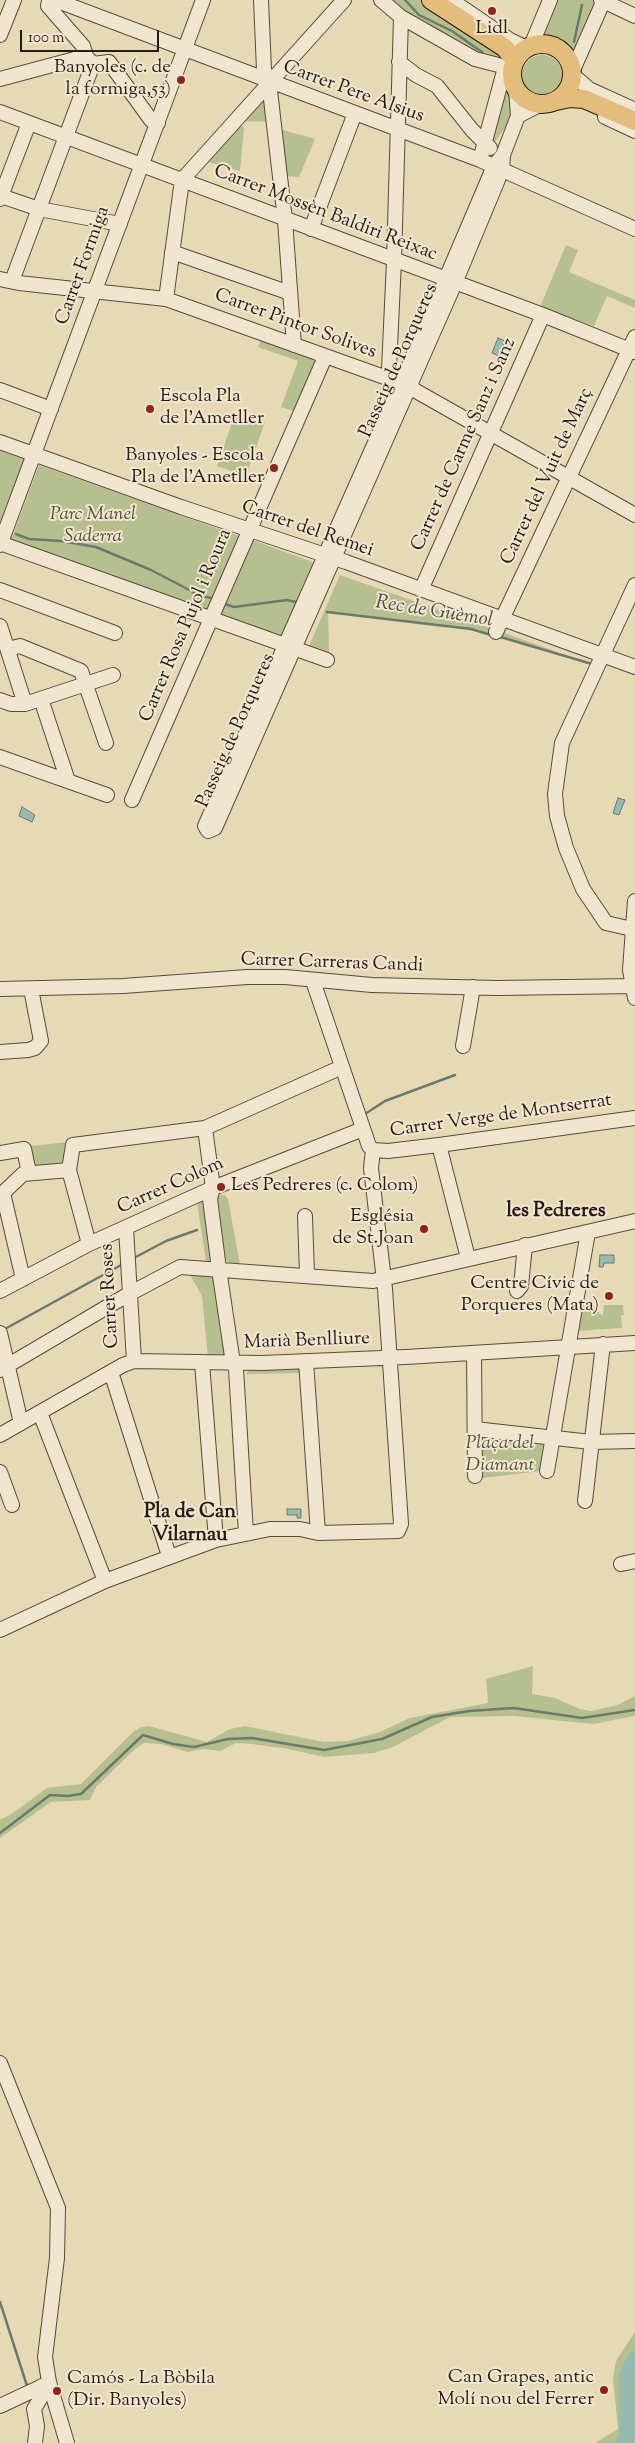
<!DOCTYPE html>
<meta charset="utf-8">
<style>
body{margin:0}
#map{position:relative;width:635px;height:2443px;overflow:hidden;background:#e8d9b6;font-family:"Sorts Mill Goudy",serif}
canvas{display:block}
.scale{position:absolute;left:20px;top:30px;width:139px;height:22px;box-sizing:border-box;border:2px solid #261b0f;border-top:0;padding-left:6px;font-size:15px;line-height:18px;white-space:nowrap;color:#261b0f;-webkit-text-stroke:4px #f0e6d0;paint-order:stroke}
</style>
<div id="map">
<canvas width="635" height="2443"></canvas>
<div class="scale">100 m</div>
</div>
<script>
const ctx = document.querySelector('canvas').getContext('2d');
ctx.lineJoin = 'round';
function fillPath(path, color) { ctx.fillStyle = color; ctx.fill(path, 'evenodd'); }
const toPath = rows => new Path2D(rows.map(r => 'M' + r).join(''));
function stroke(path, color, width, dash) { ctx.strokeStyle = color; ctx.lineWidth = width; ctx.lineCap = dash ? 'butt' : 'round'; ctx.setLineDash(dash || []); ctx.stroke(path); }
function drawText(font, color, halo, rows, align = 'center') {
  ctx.font = font + ' "Sorts Mill Goudy",serif'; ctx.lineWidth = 4; ctx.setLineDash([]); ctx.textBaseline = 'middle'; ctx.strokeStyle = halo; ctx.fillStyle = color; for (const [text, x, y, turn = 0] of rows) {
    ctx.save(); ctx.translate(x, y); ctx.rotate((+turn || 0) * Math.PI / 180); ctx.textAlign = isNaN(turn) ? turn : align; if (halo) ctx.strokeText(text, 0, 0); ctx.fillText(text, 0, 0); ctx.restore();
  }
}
const green = toPath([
 [386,0,422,0,501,55,509,71,510,86,517,101,507,126,493,144,489,143,509,71,426,23,424,25],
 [555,0,592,0,596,2,576,51,572,53,557,43,541,39],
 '522 75a20 20 0 1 1 40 0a20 20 0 1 1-40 0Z',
 [265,97,266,122,242,121],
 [234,125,244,127,240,171,201,160],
 [279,129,315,139,299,177,286,176],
 [566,245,578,250,569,272,635,300,635,308,607,296,594,326,540,307],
 [261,340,316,361,294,411,281,407,298,361,258,347],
 [236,412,265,422,246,476,217,466],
 [0,450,24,458,0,521],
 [39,465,239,536,207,609,11,540],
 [252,540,313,562,282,636,219,614],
 [340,575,527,641,560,653,471,629,328,612,329,652,309,646],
 [69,1142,65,1163,37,1167,33,1162,30,1146],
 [225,1195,228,1199,240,1265,232,1265,225,1259,217,1200,218,1196],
 [200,1201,205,1204,213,1258,209,1263,206,1262,197,1202],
 [189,1273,213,1277,216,1282,226,1352,221,1357,208,1358,202,1296],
 [604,1305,623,1305,624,1315,621,1315,622,1328,577,1331,580,1311,599,1312,599,1314,603,1315],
 [299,1368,303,1373,246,1374,249,1369],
 [485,1435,541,1442,545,1447,541,1471,482,1478,480,1439],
 [533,1666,532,1694,555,1698,580,1709,591,1711,618,1705,635,1696,635,1716,593,1724,514,1716,450,1717,393,1747,374,1753,324,1757,288,1749,252,1744,236,1743,220,1751,203,1749,188,1752,161,1744,144,1743,135,1749,96,1787,90,1800,51,1802,0,1838,0,1820,13,1813,47,1788,81,1784,133,1732,141,1727,149,1726,207,1742,230,1729,245,1726,324,1742,348,1741,380,1732,410,1718,488,1703,486,1679],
 [635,2332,635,2443,595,2443,618,2429,613,2379,616,2361]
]);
const water = toPath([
 [498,338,505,341,499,356,492,353,498,338],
 [618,798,625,800,619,815,613,813,618,798],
 [22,807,35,815,32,822,19,816,22,807],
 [600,1255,614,1255,614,1263,604,1263,603,1267,599,1267,600,1255],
 [287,1509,301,1509,301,1518,297,1518,297,1515,287,1515,287,1509]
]);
const stream = toPath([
 [405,0,419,15,452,31,482,52],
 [574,42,582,5],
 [16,534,29,539,61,541,96,547,151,570,201,596,212,598],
 [225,604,234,607,287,600,296,602],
 [327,612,471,629,491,635],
 [497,636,592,664],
 [365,1114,385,1101,455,1075],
 [132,1259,166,1241,197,1230],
 [3,1330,123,1264],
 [0,1833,50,1795,68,1796,81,1794,143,1735,173,1744,194,1747,228,1739,252,1738,324,1750,382,1739,432,1717,469,1711,514,1708,582,1718,635,1710],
 [0,2302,28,2389]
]);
const river = toPath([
 [624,2443,627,2438,627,2376,635,2359]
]);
const minor = toPath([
 [49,0,48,6,83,46,86,56,93,64,109,62,151,120,158,123],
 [55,0,480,160,635,229],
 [261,0,264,70,269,82,285,220,294,345],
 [381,0,401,17,475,59,502,66,504,71,480,160],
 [451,0,510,40,527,48],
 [601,0,635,16],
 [0,35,14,0],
 [531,46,550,0],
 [399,62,416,75,437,86,472,130,490,148],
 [573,70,604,0],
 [573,75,589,89,635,110],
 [0,79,86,56],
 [0,112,543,315,635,352],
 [518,116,541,104],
 [605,117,635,131],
 [503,155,502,170,455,283,215,828,208,831,205,826,401,384,494,166,503,155,518,116,516,89],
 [1,196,39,209,120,224],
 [0,199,29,123],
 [311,229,355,113],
 [172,252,290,293],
 [0,279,19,283,166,299,387,378,416,391,635,515],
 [12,281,93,64],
 [166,299,182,180,344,0],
 [387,378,389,369,394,261,401,17],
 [0,390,51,409],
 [0,442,181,507,346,562,635,667],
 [0,543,327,660],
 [0,545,203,0],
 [0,590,115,633],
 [421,590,543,315],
 [0,626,25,704],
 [496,632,635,337],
 [8,649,20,646,81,671,106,743],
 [41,699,68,781],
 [0,700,11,704,25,704,113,675],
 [0,757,107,795],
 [132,800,325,357],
 [635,901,630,970,635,998],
 [632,929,606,923,583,889,566,848,557,816,555,794,562,743,635,585],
 [0,989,123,986,247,977,285,977,372,985,497,988,635,986],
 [463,1046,473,987],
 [0,1052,28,1050,35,1048,41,1041,31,989],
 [205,1128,213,1188,210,1199,219,1269,233,1363,236,1369,246,1533],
 [439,1145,468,1258],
 [373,1150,388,1151,439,1145,635,1118],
 [0,1153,24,1149,29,1173],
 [305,1216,307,1275],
 [126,1228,134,1361],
 [89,1244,69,1170,73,1145,205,1128,342,1067],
 [23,1279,3,1193,23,1174,69,1170],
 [0,1291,89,1244,213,1188,363,1129],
 [517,1291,521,1286,525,1245],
 [0,1333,21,1423],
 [474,1353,475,1476],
 [306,1361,318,1533],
 [202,1363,216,1540],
 [0,1370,129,1294,180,1267,373,1281,635,1221],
 [111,1372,169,1556],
 [40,1413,105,1581],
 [475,1429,591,1442,635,1441],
 [0,1435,123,1365,134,1361,262,1363,406,1357,635,1343],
 [547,1471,588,1232],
 [0,1472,12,1505],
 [585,1501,603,1344],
 [621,1564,635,1561],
 [0,1630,105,1581,216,1540,270,1529,300,1529,318,1533,398,1531,401,1524,385,1289,371,1168,373,1150,369,1146,313,981],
 [0,2063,58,2208,57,2258,45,2357,49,2382,67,2443],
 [0,2406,49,2383],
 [35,2443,37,2426,34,2409,43,2394,42,2386]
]);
const major = toPath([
 [431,0,505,48,515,61],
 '512 74a30 30 0 1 1 60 0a30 30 0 1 1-60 0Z',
 [556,101,570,98,584,99,635,121]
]);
const markers = [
 [492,11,5,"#8f2418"],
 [181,80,5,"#8f2418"],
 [150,409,5,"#8f2418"],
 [274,468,5,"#8f2418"],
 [221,1187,5,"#8f2418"],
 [424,1229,5,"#8f2418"],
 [609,1296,5,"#8f2418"],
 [604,2390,5,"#8f2418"],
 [57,2391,5,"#8f2418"]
];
const poiNames = [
 ["Lidl",492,30,"center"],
 ["Banyoles (c. de",171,69],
 ["la formiga,53)",171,91],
 ["Escola Pla",160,398,"left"],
 ["de l'Ametller",160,420,"left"],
 ["Banyoles - Escola",264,457],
 ["Pla de l'Ametller",264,479],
 ["Les Pedreres (c. Colom)",231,1187,"left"],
 ["Església",414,1218],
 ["de St.Joan",414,1240],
 ["Centre Cívic de",599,1285],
 ["Porqueres (Mata)",599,1307],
 ["Can Grapes, antic",594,2379],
 ["Molí nou del Ferrer",594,2401],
 ["Camós - La Bòbila",67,2380,"left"],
 ["(Dir. Banyoles)",67,2402,"left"]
];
const streetNames = [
 ["Carrer Pere Alsius",353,93,20],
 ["Carrer Mossèn Baldiri Reixac",325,214,21],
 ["Carrer Formiga",84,266,-70],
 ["Carrer Pintor Solives",295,325,20],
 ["Passeig de Porqueres",400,361,-66],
 ["Carrer de Carme Sanz i Sanz",465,445,-66],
 ["Carrer del Vuit de Març",548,477,-65],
 ["Carrer del Remei",307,530,19],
 ["Carrer Rosa Pujol i Roura",187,626,-67],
 ["Passeig de Porqueres",237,731,-66],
 ["Carrer Carreras Candi",332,964,2],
 ["Carrer Verge de Montserrat",501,1117,-8],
 ["Carrer Colom",171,1187,-24],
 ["Carrer Roses",111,1296,-93],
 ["Marià Benlliure",307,1342,-2]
];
const parkNames = [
 ["Parc Manel",93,516],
 ["Saderra",93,538],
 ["Plaça del",500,1445],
 ["Diamant",500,1467]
];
const waterNames = [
 ["Rec de Guèmol",434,613,9]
];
const neighbourhoodNames = [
 ["les Pedreres",556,1213],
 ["Pla de Can",190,1514],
 ["Vilarnau",190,1537]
];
fillPath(green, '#b6bf8e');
fillPath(water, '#97baae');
stroke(water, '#6a7a6e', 1);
stroke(stream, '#6a7a6e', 2.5);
stroke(river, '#97baae', 16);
stroke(minor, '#564a39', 16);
stroke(major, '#261b0f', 20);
stroke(minor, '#f0e6d0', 14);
stroke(major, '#e4bc7b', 18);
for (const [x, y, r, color] of markers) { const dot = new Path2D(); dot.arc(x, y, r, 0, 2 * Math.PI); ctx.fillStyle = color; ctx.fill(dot); stroke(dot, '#f0e6d0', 2); }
drawText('19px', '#261b0f', '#f0e6d0', poiNames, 'right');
drawText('19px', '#261b0f', '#f0e6d0', streetNames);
drawText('italic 19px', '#514c35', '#f0e6d0', parkNames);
drawText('italic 20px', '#484b3f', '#f0e6d0', waterNames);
drawText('bold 20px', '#261b0f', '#f0e6d0', neighbourhoodNames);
</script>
